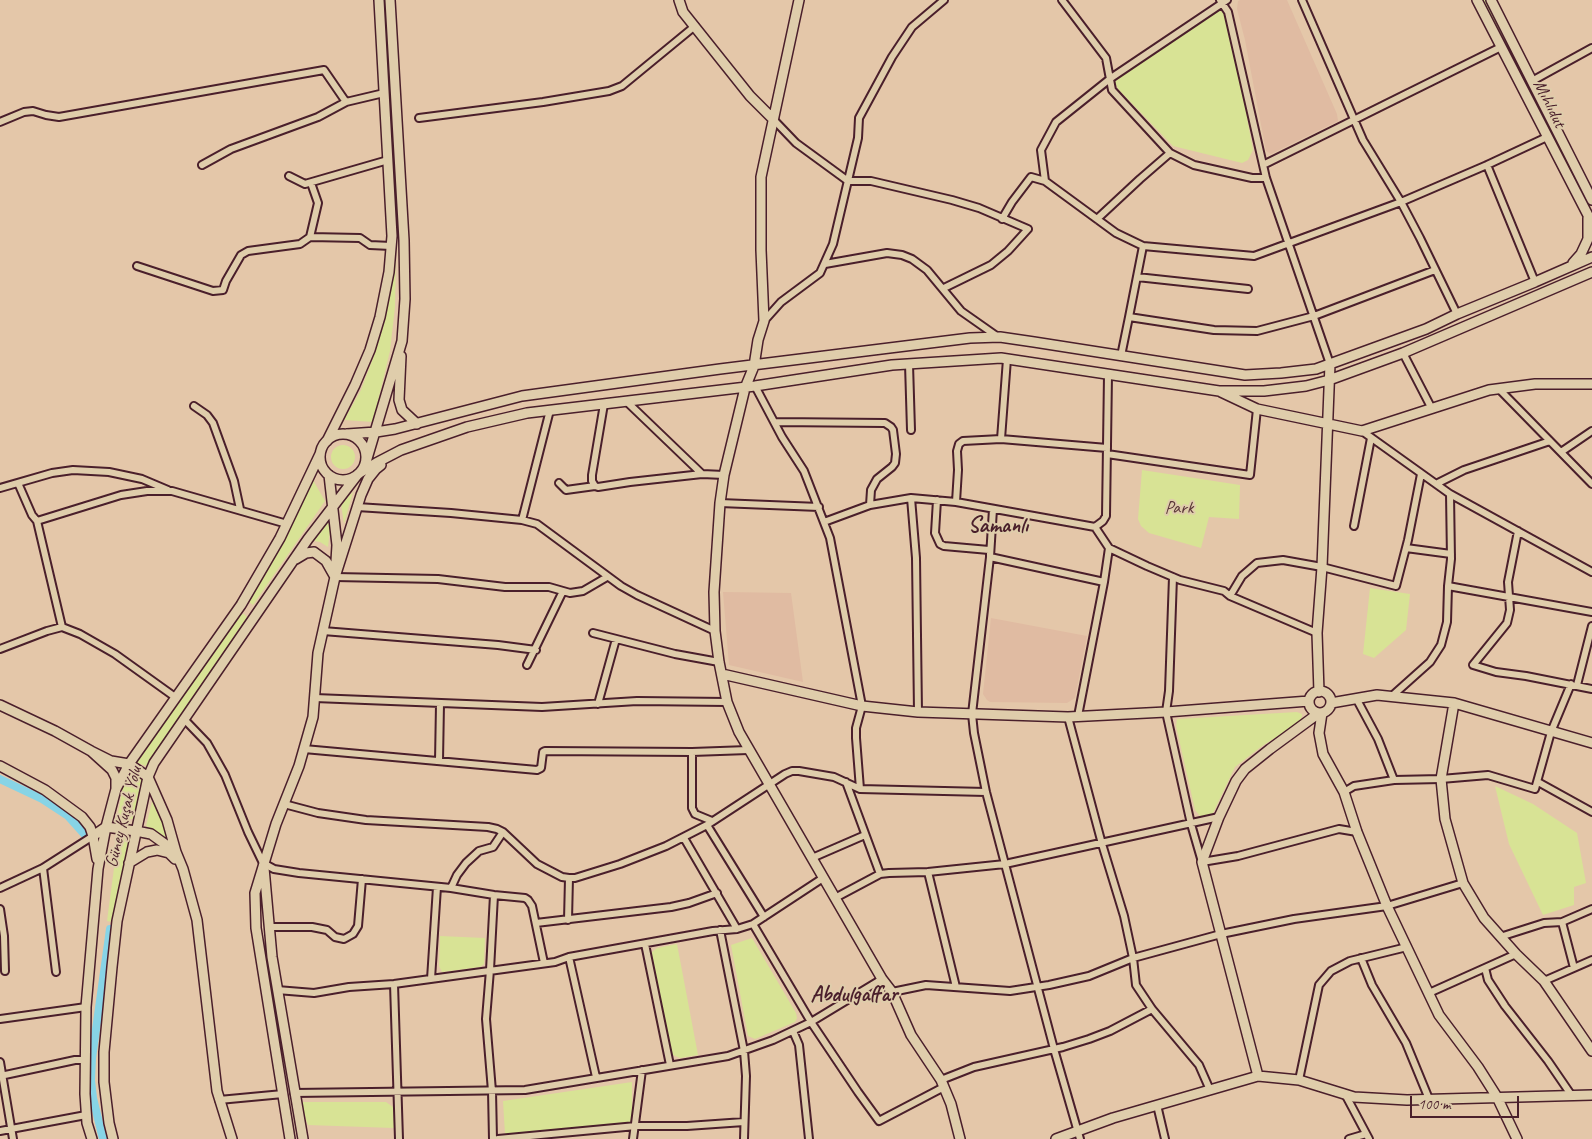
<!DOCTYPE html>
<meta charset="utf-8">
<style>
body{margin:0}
#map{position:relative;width:1592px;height:1139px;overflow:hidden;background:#e4c7a9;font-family:Caveat,sans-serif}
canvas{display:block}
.scale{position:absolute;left:1410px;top:1096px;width:109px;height:22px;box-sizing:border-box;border:2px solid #4a1f2b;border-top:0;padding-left:6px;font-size:15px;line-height:18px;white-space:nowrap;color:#4a1f2b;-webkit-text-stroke:4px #dfcdab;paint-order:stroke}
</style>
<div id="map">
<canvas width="1592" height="1139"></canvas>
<div class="scale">100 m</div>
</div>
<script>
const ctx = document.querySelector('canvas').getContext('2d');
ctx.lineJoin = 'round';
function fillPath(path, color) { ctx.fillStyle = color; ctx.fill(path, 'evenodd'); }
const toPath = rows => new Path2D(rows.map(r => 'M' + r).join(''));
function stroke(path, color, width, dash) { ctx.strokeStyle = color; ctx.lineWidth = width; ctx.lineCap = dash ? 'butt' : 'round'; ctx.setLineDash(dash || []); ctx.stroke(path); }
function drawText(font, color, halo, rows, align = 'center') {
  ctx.font = font + ' Caveat,sans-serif'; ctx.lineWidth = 4; ctx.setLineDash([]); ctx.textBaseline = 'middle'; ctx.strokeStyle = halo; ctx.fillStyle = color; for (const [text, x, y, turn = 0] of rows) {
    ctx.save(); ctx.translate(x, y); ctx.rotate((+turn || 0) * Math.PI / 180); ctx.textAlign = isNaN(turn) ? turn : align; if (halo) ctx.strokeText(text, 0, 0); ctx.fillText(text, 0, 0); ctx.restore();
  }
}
const built = toPath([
 [1240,0,1287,0,1337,114,1338,121,1271,154,1266,151,1245,40,1237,9,1238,1],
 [723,592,791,593,803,682,729,665],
 [991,618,1087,636,1075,698,1067,703,990,702,987,700,983,694]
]);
const green = toPath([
 [1482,0,1486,0,1592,211,1591,211],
 [1219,10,1224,13,1232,37,1253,150,1248,160,1242,163,1173,146,1118,89,1115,82,1123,73],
 [396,256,395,307,390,351,373,422,344,420,361,390,376,350,385,315],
 '331 457a12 12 0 1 1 24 0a12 12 0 1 1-24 0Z',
 [1142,470,1240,485,1239,519,1209,517,1201,548,1149,533,1141,526,1138,519],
 [313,480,325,501,253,605,249,602],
 [353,492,344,524,341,504],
 [328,522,330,530,328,547,320,542,314,541],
 [1370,588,1410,594,1406,630,1374,658,1363,654],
 [244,614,247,617,146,766,135,762,238,615],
 [1297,712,1302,714,1302,716,1299,723,1262,746,1235,767,1212,815,1207,818,1200,816,1195,810,1176,726,1177,719],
 [132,775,141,778,144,782,136,818,125,820,118,814,124,780],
 [1495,786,1533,804,1577,833,1586,883,1574,887,1574,905,1543,915,1509,844],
 [153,798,165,822,169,841,146,826],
 [118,838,132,839,117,923,107,921],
 [440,936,485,938,484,964,480,967,442,972,439,966],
 [752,938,796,1013,797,1018,795,1022,755,1039,748,1036,731,945],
 [677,944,698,1055,680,1058,673,1055,671,1052,652,955,652,952,657,948],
 [632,1082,632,1124,505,1134,503,1101],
 [303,1102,386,1102,393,1107,394,1128,308,1125,301,1105]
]);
const canal = toPath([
 [0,779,42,799,68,816,86,836],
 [103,1139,93,1098,91,1080,92,1058,110,929]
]);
const street = toPath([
 [1062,0,1106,58,1112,90,1170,153],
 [1220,0,1228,12,1266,178,1330,364],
 [1302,0,1363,140,1401,202,1420,238,1457,314],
 [1532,81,1592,48],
 [419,118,543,102,609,91,622,86,695,26],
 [773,119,796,143,848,181,871,181,952,200,979,208,1028,229,1008,251,991,265,944,288],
 [0,122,24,112,33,111,46,115,59,117,324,70,346,102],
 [202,165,231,149,318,117,346,102,384,93],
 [1263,165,1501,47],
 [1487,165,1535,282],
 [289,176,305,184,388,160],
 [1045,181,1041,150,1056,122,1111,78,1227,0],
 [311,183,318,203,310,237,360,238,370,245,391,246],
 [1002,219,1012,202,1031,177,1045,181,1116,233,1143,246,1254,256,1401,202,1487,165,1547,137],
 [1097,219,1140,179,1170,153,1194,165,1252,178,1266,178],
 [825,264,887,253,902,255,912,259,927,270,961,311,998,337],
 [137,266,213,291,223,290,226,281,241,255,248,251,300,244,310,237],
 [1137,277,1248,289],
 [1129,317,1143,246],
 [764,321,781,302,820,273,833,244,858,138,859,118,892,57,912,27,944,0],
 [1403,353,1432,409],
 [1121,356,1129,317,1214,330,1257,331,1314,316,1435,270],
 [909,364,911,430],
 [755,386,782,437,804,471,830,538,862,706,856,728,856,738,860,789],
 [1499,389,1592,484],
 [626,401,702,474],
 [604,404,592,475,592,481,595,486,598,487,630,482,702,474,724,475],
 [194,406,207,415,213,423,234,481,240,509],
 [775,422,885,423,891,427,893,430,896,454,895,463,892,467,877,479,871,490,870,505],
 [1362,431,1450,494,1592,572],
 [1001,439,1007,359],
 [1561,452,1592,431],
 [1107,454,1250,475,1257,409],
 [18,483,32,515,37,521,62,627],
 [559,483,566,490,595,486],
 [1436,484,1464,470,1550,441],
 [0,488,52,473,73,470,109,472,142,479,168,490],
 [911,498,916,558,918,712],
 [937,500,935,533,940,544,944,546,989,550],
 [956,502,958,470,957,451,959,444,963,441,1001,439,1107,448],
 [720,503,819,507],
 [357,507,451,513,522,520,537,524,621,586,637,595,715,631],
 [993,509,990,557,972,714,974,733,986,792,1005,864,1054,1049,1080,1139],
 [522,520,550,410],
 [37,521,121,495,147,491,172,491,287,524],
 [824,522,870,505,911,498,956,502,1095,527,1109,548,1147,566,1180,580,1224,591,1230,596,1317,633],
 [1354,526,1371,438],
 [1095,527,1103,521,1106,516,1108,375],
 [1518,531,1508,582,1510,610,1507,623,1473,665,1496,672,1526,676,1592,689],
 [1406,548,1451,554],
 [990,553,990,557,1104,582],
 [335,577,438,579,505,587,549,587,570,593,583,591,607,577],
 [1173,577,1169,691,1166,712,1191,824,1202,862,1238,856,1339,829,1357,832],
 [1448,586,1592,612],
 [1230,596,1242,576,1257,563,1283,560,1322,567,1396,586,1408,540,1421,474],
 [323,631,498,645,536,650],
 [593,633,675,654,719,662],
 [0,649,47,631,62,627,80,634,115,654,175,697],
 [527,665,563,591],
 [1577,685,1592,626],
 [1392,696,1430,662,1441,645,1447,622,1448,586,1451,559,1450,494],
 [315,698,542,707,637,701,727,702],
 [1356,698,1378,739,1394,780,1441,779,1488,775,1535,789,1551,732,1571,684],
 [598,704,616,639],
 [1078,716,1104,582,1109,548],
 [1068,717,1102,844,1124,916,1133,958,1136,985,1152,1009,1199,1065,1210,1090],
 [184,719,207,743,225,775,248,832,263,863,274,869,299,873,451,888,494,895,525,898,528,900,532,906,544,963],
 [304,749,537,770,541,768,543,752,545,751,692,752,748,750],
 [692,752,692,808,695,814,712,821],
 [439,761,440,704],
 [846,782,880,874],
 [1538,782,1592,812],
 [1344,792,1354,786,1394,780],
 [284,804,318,813,366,820,488,827,497,829,503,832,537,864,562,877,569,878,575,878,620,864,666,846,707,825,785,774,792,771,799,771,834,777,860,789,986,792],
 [707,825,764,917],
 [684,838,737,929],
 [812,858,865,835],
 [43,868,56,972],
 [928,872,956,987],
 [0,888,43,868,93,836],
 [451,888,457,875,466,863,479,851,493,847,503,832],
 [835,898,880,874,889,873,928,872,1005,864,1219,817],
 [0,909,4,936,5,971],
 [568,920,569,878],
 [1562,922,1574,968],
 [536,923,671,907,689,903,717,893],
 [753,924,811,1022,858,1092,879,1121,944,1087],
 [269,927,312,927,327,930,335,937,344,939,353,934,358,926,362,879],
 [720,930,744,1051,746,1076,744,1139],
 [1500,937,1544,923,1562,922,1592,909],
 [645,944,670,1065],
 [569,957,596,1077],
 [1361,958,1372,985,1406,1043,1429,1099],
 [1485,968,1488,980,1505,1006,1548,1061,1572,1096],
 [431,979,437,887],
 [1544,981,1592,960],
 [394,984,399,1139],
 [277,990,314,993,349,987,394,984,555,962,569,957,713,931,737,929,753,924,823,878],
 [892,992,926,985,1010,991,1049,985,1089,976,1133,958,1221,934,1294,919,1387,906,1463,883],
 [1429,993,1516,954],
 [0,1019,86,1007],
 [793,1031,799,1045,809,1139],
 [0,1062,13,1139],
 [0,1076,75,1060,85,1060],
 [941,1080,974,1067,1063,1047,1089,1039,1110,1031,1152,1009],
 [1299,1080,1319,985,1331,971,1350,961,1407,947],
 [294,1093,525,1090,728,1056,773,1040,811,1022,882,979],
 [1345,1094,1369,1139],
 [219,1100,283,1094],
 [1157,1105,1165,1139],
 [0,1131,86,1115],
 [493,1139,492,1091,486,1019,490,970,494,895],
 [498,1139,636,1126,687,1126,744,1122],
 [633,1139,642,1070],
 [1349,1139,1366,1134]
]);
const secondary = toPath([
 [679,0,683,12,750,96,773,119],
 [799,0,761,177,761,250,764,321,758,340,754,366,745,388,724,475,720,503,714,592,715,631,719,662,727,702,739,732,882,979,892,992,911,1035,941,1080,951,1104,960,1139],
 [1477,0,1592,223],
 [1491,0,1592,200],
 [1573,263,1581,254,1588,239,1588,218],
 [401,356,399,400,402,410,417,424],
 [1221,392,1257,409,1362,431,1489,390,1535,384,1592,384],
 [347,434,376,432,395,429,522,396,720,369,970,338,1000,337,1034,342,1245,375,1281,373,1316,369,1426,329,1457,314,1535,282,1592,257],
 '320 457a23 23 0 1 1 46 0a23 23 0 1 1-46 0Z',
 [327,441,355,385,370,350,380,317,389,272,392,236,379,0],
 [366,462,402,341,405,299,404,240,390,0],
 [329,475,337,545,335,577,361,495,368,479,376,469,381,465],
 [722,674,862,706,918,712,1068,717,1166,712,1309,701],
 '1309 702a11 11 0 1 1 22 0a11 11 0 1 1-22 0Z',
 [1319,692,1317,633,1322,567,1330,364],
 [1331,703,1377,695,1454,703,1592,743],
 [1454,703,1441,779,1445,819,1463,883,1484,918,1516,954,1544,981,1592,1051],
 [0,705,55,731,91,751],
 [1322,713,1319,733,1323,754,1344,792,1357,832,1387,906,1439,1015,1478,1067,1497,1097,1517,1139],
 [0,766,45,790,82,817,90,827,93,836,97,859],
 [93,836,106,827,136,831,151,834,176,852,167,820,148,777,129,764,111,761,91,751,112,770,116,778,116,788],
 [176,852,183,869,197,920,217,1091,232,1139],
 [129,863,147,852,157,850,169,853,175,859],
 [264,868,272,957,303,1139],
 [1258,1076,1202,862,1219,817,1236,781,1245,769,1270,749,1319,713],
 [92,1139,87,1123,85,1094,86,1007,98,869,106,827,116,789,129,764,241,605,280,538,320,454],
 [113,1139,109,1123,104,1082,104,1052,112,967,117,921,148,777,154,763,308,539,358,474,376,463,401,450,467,427,527,413,755,386,892,365,1001,358,1219,391,1264,391,1306,386,1329,380,1403,353,1592,272],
 [290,1139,256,928,255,893,276,824,299,766,313,717,318,653,335,577,326,561,314,552,306,553,296,559],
 [1056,1139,1113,1118,1258,1076,1299,1080,1354,1097,1407,1100,1592,1095]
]);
const streetNames = [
 ["Mıhlıdut",1549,104,63],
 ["Güney Kuşak Yolu",124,817,-76]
];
const parkNames = [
 ["Park",1179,508]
];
const districtNames = [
 ["Samanlı",998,526],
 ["Abdulgaffar",854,995]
];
fillPath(built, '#e0bba2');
fillPath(green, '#d8e395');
stroke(canal, '#87d4e6', 8);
stroke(street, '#4a1f2b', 10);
stroke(secondary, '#4a1f2b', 12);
stroke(street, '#dfcdab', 6);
stroke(secondary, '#dfcdab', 9);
drawText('18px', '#4a1f2b', '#dfcdab', streetNames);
drawText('18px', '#583336', '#dfcdab', parkNames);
drawText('bold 22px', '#4a1f2b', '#dfcdab', districtNames);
</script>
